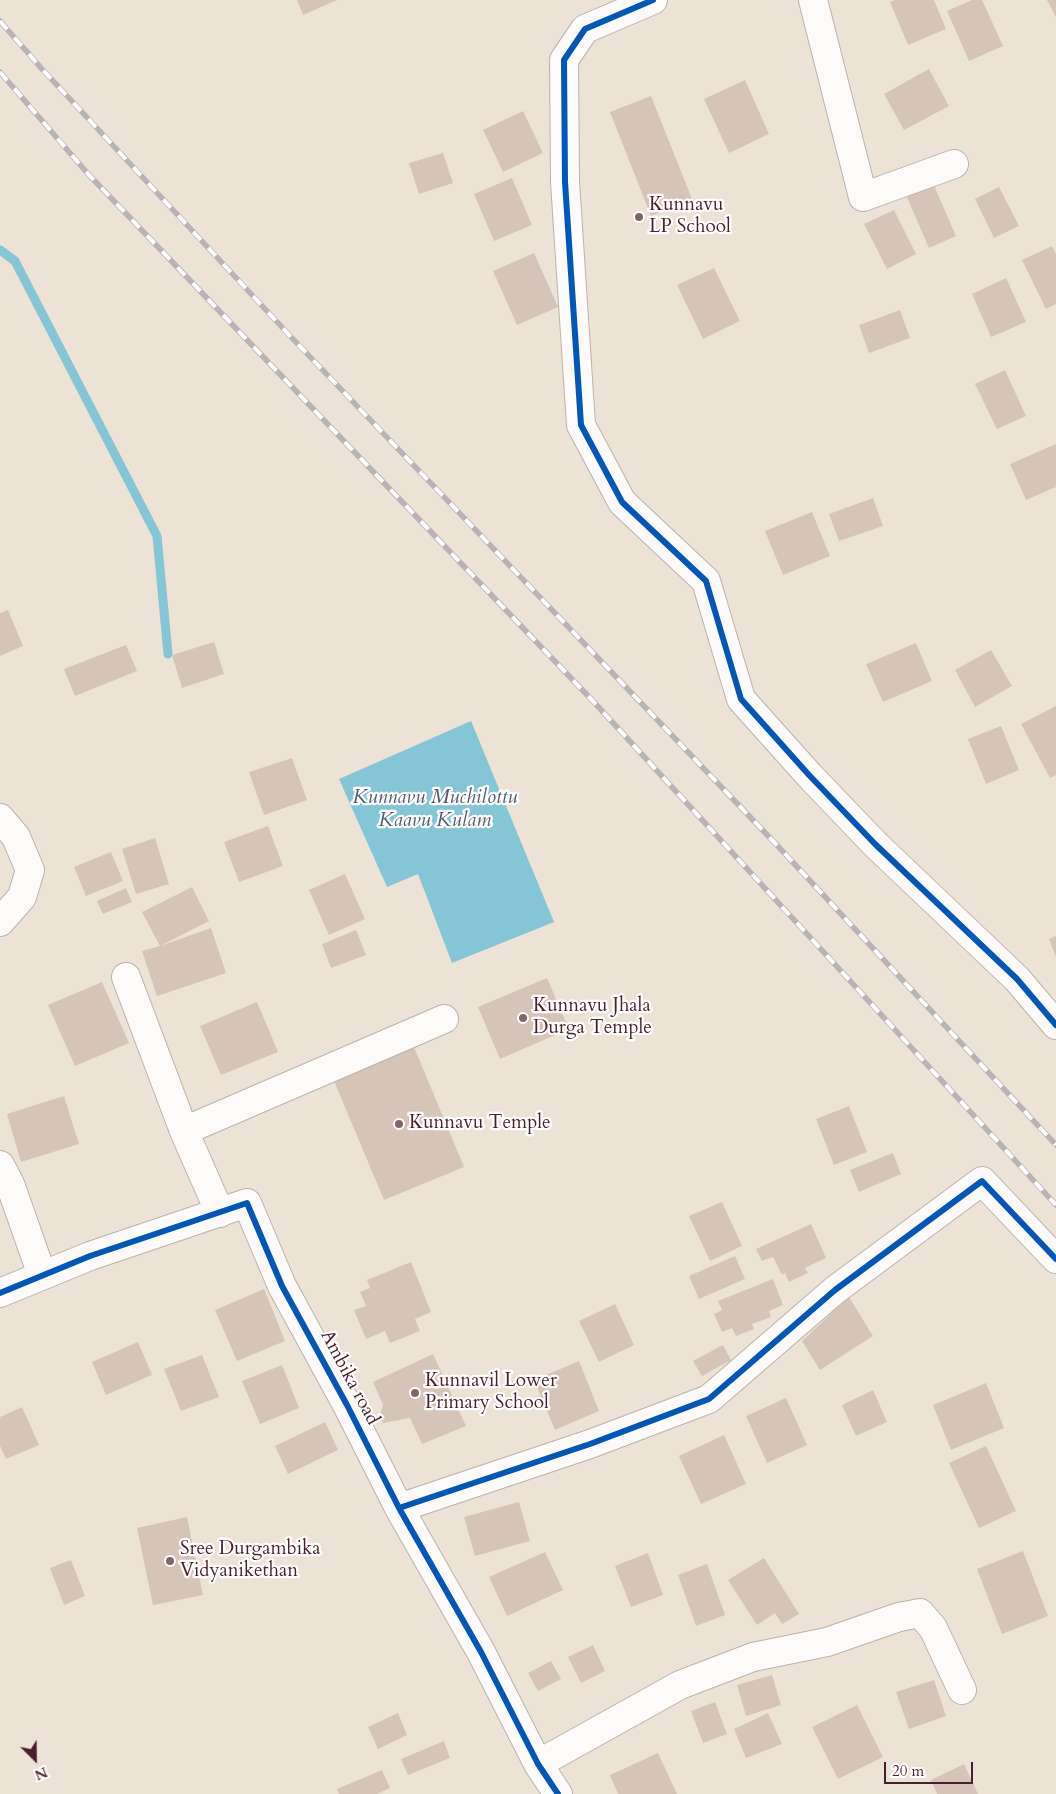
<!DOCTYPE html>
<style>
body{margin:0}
#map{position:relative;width:1056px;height:1794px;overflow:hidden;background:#ece3d6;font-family:Cardo,serif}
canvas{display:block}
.north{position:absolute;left:10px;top:1734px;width:50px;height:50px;-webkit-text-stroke:4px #fff;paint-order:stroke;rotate:157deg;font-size:14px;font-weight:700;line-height:20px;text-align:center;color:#4a1f2b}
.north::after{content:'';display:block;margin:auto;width:18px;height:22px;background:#4a1f2b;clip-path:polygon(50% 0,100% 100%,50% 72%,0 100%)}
.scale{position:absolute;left:884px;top:1762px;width:89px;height:22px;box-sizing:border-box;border:2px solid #4a1f2b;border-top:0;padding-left:6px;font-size:15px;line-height:18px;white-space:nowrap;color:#4a1f2b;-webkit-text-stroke:4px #fff;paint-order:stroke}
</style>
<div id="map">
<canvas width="1056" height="1794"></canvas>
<div class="north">N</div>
<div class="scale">20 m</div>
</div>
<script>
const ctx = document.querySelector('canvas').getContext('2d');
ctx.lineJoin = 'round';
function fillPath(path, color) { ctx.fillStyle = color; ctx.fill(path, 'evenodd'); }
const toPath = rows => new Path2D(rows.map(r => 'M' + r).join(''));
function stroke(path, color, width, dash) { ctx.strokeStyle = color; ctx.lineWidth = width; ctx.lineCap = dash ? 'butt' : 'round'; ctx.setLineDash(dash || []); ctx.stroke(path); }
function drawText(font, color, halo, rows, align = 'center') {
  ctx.font = font + ' Cardo,serif'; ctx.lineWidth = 4.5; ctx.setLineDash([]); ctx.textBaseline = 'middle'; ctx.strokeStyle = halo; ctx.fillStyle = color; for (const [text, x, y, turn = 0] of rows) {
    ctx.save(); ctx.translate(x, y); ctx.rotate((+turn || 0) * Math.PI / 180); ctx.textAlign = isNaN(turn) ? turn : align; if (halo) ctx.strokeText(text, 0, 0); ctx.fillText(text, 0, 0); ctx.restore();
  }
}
const water = toPath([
 [471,721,554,922,452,963,418,874,387,887,339,779]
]);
const stream = toPath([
 [0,250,15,261,157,536,168,654]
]);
const building = toPath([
 [297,0,337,0,303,15],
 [894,0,934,0,946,29,908,45,890,2],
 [972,0,982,0,1003,46,969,61,947,11],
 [1047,0,1056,0,1056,17],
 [929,69,949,106,904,130,884,94],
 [745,80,769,134,729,153,704,99],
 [651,96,692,199,651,216,610,112],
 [523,111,543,153,503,172,483,130],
 [443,153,453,183,419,194,409,163],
 [512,178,532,225,494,241,474,194],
 [932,181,956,236,929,248,905,193],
 [999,187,1019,226,994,238,975,199],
 [894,210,916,254,887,269,864,224],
 [1052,246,1056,254,1056,304,1046,309,1022,260],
 [534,253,558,307,517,325,493,271],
 [714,268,740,321,703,339,677,285],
 [1006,278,1026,322,991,337,972,294],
 [900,310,910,338,869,353,859,325],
 [1005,370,1026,416,997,429,975,384],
 [1056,444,1056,487,1026,500,1010,464],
 [873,498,883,526,839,541,829,514],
 [812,512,830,556,783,575,765,531],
 [8,610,23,646,0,656,0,613],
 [214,642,224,674,182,688,172,655],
 [916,643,932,681,883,702,866,664],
 [126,645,137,671,75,696,64,669],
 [991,650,1012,686,975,707,955,670],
 [1056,706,1056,775,1050,778,1021,724],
 [1001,726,1019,770,986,784,968,739],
 [292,758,307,800,264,815,249,772],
 [268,826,283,866,239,882,224,842],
 [155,838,169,884,136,894,122,849],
 [111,852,123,881,86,896,74,867],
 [345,874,365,919,329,935,309,890],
 [192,887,209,921,160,946,211,928,226,973,157,996,142,951,160,946,142,912],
 [126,888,132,902,103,914,97,901],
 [356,930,366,955,331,968,322,944],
 [1056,936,1056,957,1049,939],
 [547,978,569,1029,500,1059,478,1007],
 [102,982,129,1043,75,1066,48,1005],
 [257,1002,278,1052,221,1075,200,1026],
 [414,1047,464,1167,384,1200,334,1081],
 [64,1096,79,1144,21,1162,7,1114],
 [849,1106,867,1152,834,1165,816,1119],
 [893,1153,901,1174,859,1192,850,1170],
 [722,1202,742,1246,710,1261,689,1216],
 [811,1224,826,1258,805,1268,808,1273,789,1282,785,1273,782,1275,773,1257,762,1261,756,1249],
 [735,1256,745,1279,699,1299,689,1276],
 [411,1262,431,1312,415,1319,420,1331,390,1343,385,1331,366,1339,354,1310,366,1306,360,1292,370,1288,367,1280],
 [773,1279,783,1305,769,1311,771,1317,752,1324,754,1329,736,1336,732,1328,722,1332,714,1314,722,1310,718,1301],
 [264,1289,285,1341,237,1361,215,1310],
 [849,1297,873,1336,820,1370,802,1341],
 [615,1304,634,1345,599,1362,579,1321],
 [138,1342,152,1375,106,1395,92,1362],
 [723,1345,731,1360,702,1376,693,1361],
 [433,1354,466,1426,422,1444,410,1418,384,1423,379,1419,383,1405,373,1382],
 [202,1355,219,1397,181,1411,164,1369],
 [579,1361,599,1411,555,1430,534,1380],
 [282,1365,299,1408,260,1424,242,1381],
 [986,1383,1004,1428,951,1450,933,1405],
 [873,1390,887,1422,856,1436,842,1405],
 [786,1398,807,1445,767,1463,746,1416],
 [22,1407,39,1445,6,1459,0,1446,0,1417],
 [325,1422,338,1450,288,1474,275,1446],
 [724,1435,746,1484,701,1504,679,1456],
 [986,1446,1016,1511,979,1528,949,1463],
 [519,1502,530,1541,475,1556,464,1517],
 [187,1517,203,1595,153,1605,137,1528],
 [1023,1551,1048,1616,1002,1634,977,1569],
 [545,1552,563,1590,507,1616,489,1577],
 [648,1553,663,1595,631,1607,615,1566],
 [764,1558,799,1614,782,1624,775,1613,757,1625,728,1580],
 [71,1560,85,1596,64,1605,50,1568],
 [707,1564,725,1615,696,1626,678,1575],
 [593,1645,605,1671,581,1683,568,1657],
 [551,1661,561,1679,538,1691,528,1673],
 [772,1675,781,1705,746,1716,737,1685],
 [934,1680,946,1716,909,1729,896,1692],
 [715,1702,727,1734,703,1743,691,1711],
 [857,1705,883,1757,838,1779,812,1727],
 [398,1713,407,1735,378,1749,368,1727],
 [768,1713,782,1744,746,1758,734,1729],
 [444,1741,450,1758,408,1775,401,1759],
 [658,1753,677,1794,618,1794,610,1775],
 [964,1764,978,1794,937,1794,931,1780],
 [382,1770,390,1788,377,1794,339,1794,337,1789]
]);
const minor = toPath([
 [653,0,585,29,564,60,565,182,581,425,622,502,706,581,741,699,809,775,875,844,1017,979,1056,1025],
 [813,0,863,197,954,164],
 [0,818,16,837,30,870,22,897,0,922],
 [126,977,184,1131],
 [0,1165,10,1184,42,1275],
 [220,1213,184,1131,444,1019],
 [0,1293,90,1256,247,1203,282,1286,347,1405,399,1508,481,1652,538,1764,558,1794],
 [399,1508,590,1444,709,1399,835,1290,982,1181,1056,1259],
 [538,1764,680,1685,753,1657,827,1642,899,1617,920,1613,933,1628,962,1690]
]);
const rail = toPath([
 [0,21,42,69,292,338,774,842,1056,1145],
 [0,72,89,175,592,700,1056,1205]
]);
const cycleway = toPath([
 [653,0,585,29,564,60,565,182,581,425,622,502,706,581,741,699,809,775,875,844,1017,979,1056,1025],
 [0,1293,90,1256,247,1203,282,1286,347,1405,399,1508,481,1652,538,1764,558,1794],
 [399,1508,590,1444,709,1399,835,1290,982,1181,1056,1259]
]);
const markers = [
 [639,217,5,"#836467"],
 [523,1018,5,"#836467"],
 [399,1124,5,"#836467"],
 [415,1393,5,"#836467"],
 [170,1561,5,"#836467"]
];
const poiNames = [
 ["Kunnavu",649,206],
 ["LP School",649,228],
 ["Kunnavu Jhala",533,1007],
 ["Durga Temple",533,1029],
 ["Kunnavu Temple",409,1124],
 ["Kunnavil Lower",425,1382],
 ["Primary School",425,1404],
 ["Sree Durgambika",180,1550],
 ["Vidyanikethan",180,1572]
];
const streetNames = [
 ["Ambika road",349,1378,62]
];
const waterNames = [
 ["Kunnavu Muchilottu",435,798],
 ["Kaavu Kulam",435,821]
];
fillPath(water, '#84c6d6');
stroke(stream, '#84c6d6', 9);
fillPath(building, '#d7c4b8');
stroke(minor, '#bcb2ab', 30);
stroke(minor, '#fcfbf9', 28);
stroke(rail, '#bab3b3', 5.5);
stroke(rail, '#fff', 4, [11]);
stroke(cycleway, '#0057b8', 6);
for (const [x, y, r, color] of markers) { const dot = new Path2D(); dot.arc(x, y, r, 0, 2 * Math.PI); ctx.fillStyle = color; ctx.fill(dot); stroke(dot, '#fff', 2); }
drawText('19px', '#4a1f2b', '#fff', poiNames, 'left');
drawText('19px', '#4a1f2b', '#fff', streetNames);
drawText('italic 20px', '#505d6f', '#fff', waterNames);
</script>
